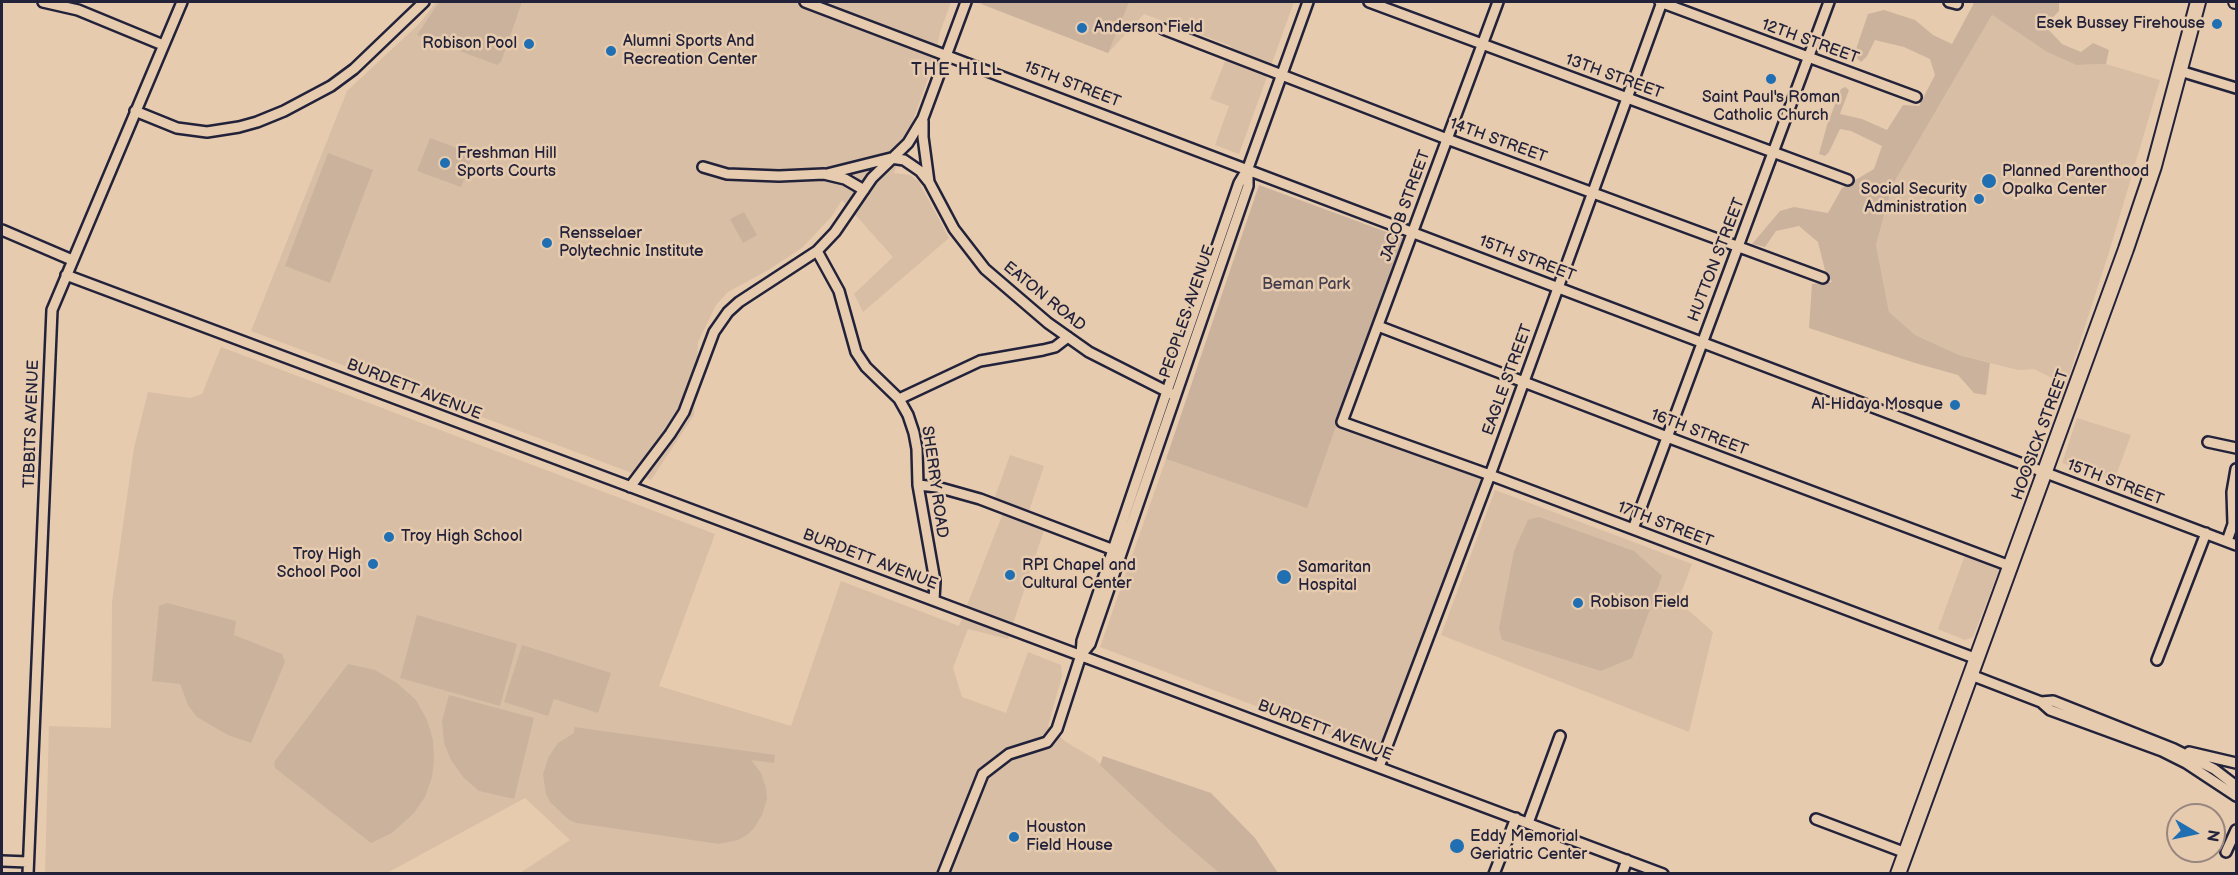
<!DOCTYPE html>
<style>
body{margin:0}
#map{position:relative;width:2238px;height:875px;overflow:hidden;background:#e7cbae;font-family:"Balsamiq Sans",sans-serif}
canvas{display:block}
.frame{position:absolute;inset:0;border:3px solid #22223b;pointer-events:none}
.north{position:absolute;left:2166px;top:803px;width:60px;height:60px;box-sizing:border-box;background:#e7cbae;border:2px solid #988780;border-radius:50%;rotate:99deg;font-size:16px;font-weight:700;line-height:24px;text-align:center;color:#22223b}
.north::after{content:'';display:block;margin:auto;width:21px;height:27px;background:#1f6fb2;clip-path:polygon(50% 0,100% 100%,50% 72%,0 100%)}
</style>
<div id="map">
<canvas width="2238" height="875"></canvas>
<div class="frame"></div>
<div class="north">N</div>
</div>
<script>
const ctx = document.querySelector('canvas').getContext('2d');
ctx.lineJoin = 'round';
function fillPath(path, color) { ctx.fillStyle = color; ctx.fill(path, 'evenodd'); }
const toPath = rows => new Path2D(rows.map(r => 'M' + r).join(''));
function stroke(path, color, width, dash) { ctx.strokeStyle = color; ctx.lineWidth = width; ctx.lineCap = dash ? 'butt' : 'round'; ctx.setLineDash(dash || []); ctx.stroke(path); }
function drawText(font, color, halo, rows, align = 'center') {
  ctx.font = font + ' "Balsamiq Sans",sans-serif'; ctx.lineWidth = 5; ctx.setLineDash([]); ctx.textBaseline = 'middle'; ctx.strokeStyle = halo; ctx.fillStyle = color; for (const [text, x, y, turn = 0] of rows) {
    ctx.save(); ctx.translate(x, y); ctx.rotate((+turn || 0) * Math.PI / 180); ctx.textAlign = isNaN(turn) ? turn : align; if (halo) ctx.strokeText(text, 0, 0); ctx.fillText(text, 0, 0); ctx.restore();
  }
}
const built = toPath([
 [436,2,951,2,940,32,935,59,894,173,910,175,919,182,949,238,863,312,854,294,893,257,842,200,832,216,803,247,770,269,728,292,716,305,698,342,694,415,651,480,251,331,347,91,420,23],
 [975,2,1294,2,1239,154,1215,145,1229,106,1210,99,1231,46,1144,14,1108,53],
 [1992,15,2047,52,2076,65,2106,64,2160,80,2110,249,2066,385,2034,369,2018,370,1959,355,1914,335,1889,312,1876,245,1892,186],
 [221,347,715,534,659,686,791,726,841,581,959,626,1003,513,991,508,1010,455,1044,466,1029,511,1048,518,1008,639,968,629,953,668,962,697,1006,713,1028,652,1061,665,1062,676,1048,726,1066,742,1095,759,1169,830,1219,873,520,873,570,840,525,798,387,873,45,874,49,726,111,728,112,602,134,448,148,392,190,398,202,394],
 [1339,417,1486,470,1377,752,1100,647,1166,459,1307,507],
 [2077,418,2131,435,2114,481,2062,463],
 [1495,490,1692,564,1678,601,1713,632,1689,732,1441,635],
 [1965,555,2000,568,1973,637,1965,640,1938,629]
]);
const green = toPath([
 [439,2,522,2,501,62,497,65,417,35],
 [983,2,1129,2,1108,53,982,4],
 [1971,2,2059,2,2059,11,2045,26,2062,44,2081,52,2093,43,2109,50,2106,64,2076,65,2047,52,1992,15,1892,186,1876,245,1889,312,1915,335,1959,355,1990,363,1986,395,1974,393,1958,375,1915,363,1809,328,1812,284,1832,282,1825,270,1818,242,1799,226,1776,231,1765,247,1752,244,1780,211,1794,207,1828,213,1842,188,1874,169,1882,146,1851,131,1840,129,1829,152,1825,156,1819,154,1827,125,1841,89,1845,87,1849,90,1840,114,1862,119,1887,130,1903,105,1919,106,1935,75,1930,59,1904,47,1875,40,1867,56,1861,62,1854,55,1868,14,1884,10,1915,20,1933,35,1952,44,1974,3],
 [430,138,473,154,461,187,417,171],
 [328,153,373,170,330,283,285,266],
 [1259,185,1403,238,1307,508,1166,459],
 [744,212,757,235,743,243,730,219],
 [1539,517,1634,551,1662,576,1632,658,1601,671,1502,640,1499,629,1514,551,1528,520],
 [167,603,236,621,234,635,282,654,285,662,251,743,228,735,197,717,188,705,180,684,152,681,159,606],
 [417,615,517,644,500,706,400,678],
 [522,645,611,673,598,713,554,699,548,716,504,702],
 [348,664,375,670,397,683,416,700,427,720,433,740,434,760,432,777,425,797,413,814,392,833,371,843,275,768,274,762],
 [449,695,534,718,514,799,479,791,464,778,451,760,444,743,442,721],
 [574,727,775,755,774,763,751,760,761,773,766,788,767,799,762,815,754,828,747,835,738,840,719,844,577,823,569,820,550,802,546,794,543,774,549,756,558,743,574,733],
 [1103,756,1211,793,1255,838,1278,873,1219,873,1169,830,1100,765]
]);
const minor = toPath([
 [43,2,78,10,163,45],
 [805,2,2236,545],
 [1369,2,1848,180],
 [1498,2,1342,422,1490,475,1977,659],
 [1660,2,1916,97],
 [1949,2,1957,4],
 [1163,29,1447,139,1823,278],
 [2180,71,2236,88],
 [135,111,177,128,207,132,239,127,257,122,284,111,331,86,354,69,424,2],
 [923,121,923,137,929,182,954,229,985,269,1048,323,1089,352,1172,394],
 [703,167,727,174,779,176,824,174,845,179,864,190],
 [827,174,891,158,904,160,920,171,928,181],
 [2,230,72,260],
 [817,251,839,291,856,352,866,367,899,399,908,415,914,433,917,449,918,485,935,581,934,600],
 [66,275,1663,874],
 [1378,326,1675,440,2010,566],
 [899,399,980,361,1043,350,1055,347,1068,337],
 [2208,442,2236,448],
 [918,485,937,487,980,499,1119,552],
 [630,487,670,434,684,412,714,332,728,312,739,302,817,251,835,232,872,178,908,143,923,118,966,2],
 [1633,529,1829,2],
 [2227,541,2233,524,2232,492,2236,469],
 [1081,655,1090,644,1152,464,1248,186,1248,171],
 [2157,660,2206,533],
 [1971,675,2041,702,2053,701,2174,749,2214,769,2236,786],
 [2041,702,2050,710,2162,751,2186,763,2236,796],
 [2189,752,2236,763],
 [1379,767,1490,475,1662,2],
 [1816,819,1906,853],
 [1528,823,1560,736],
 [2226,852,2236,830],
 [2,861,28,862],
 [28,874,52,310,182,2],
 [943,874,983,774,1009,754,1047,742,1057,729,1081,655,1082,641,1167,391,1239,183,1248,168,1308,2],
 [1494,874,1516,818],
 [1622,874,1627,860]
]);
const major = toPath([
 [2235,2,2236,2]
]);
const highway = toPath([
 [1898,874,2126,249,2154,166,2198,2]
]);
const markers = [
 [2217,24,6,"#1f6fb2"],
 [1082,28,6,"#1f6fb2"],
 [529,44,6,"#1f6fb2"],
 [611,51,6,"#1f6fb2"],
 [1771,79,6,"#1f6fb2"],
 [445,163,6,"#1f6fb2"],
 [1989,181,8,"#1f6fb2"],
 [1979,199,6,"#1f6fb2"],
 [547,243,6,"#1f6fb2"],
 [1955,405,6,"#1f6fb2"],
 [389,537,6,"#1f6fb2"],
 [373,564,6,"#1f6fb2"],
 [1010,575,6,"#1f6fb2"],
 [1284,577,8,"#1f6fb2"],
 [1578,603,6,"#1f6fb2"],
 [1014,837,6,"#1f6fb2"],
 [1457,846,8,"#1f6fb2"]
];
const poiNames = [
 ["Esek Bussey Firehouse",2205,24,"right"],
 ["Anderson Field",1094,28],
 ["Alumni Sports And",623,42],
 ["Recreation Center",623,60],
 ["Robison Pool",517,44,"right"],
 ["Saint Paul's Roman",1771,98,"center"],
 ["Catholic Church",1771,116,"center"],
 ["Freshman Hill",457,154],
 ["Sports Courts",457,172],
 ["Planned Parenthood",2002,172],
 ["Opalka Center",2002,190],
 ["Social Security",1967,190,"right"],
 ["Administration",1967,208,"right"],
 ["Rensselaer",559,234],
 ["Polytechnic Institute",559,252],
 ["Al-Hidaya Mosque",1943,405,"right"],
 ["Troy High School",401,537],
 ["Troy High",361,555,"right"],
 ["School Pool",361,573,"right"],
 ["RPI Chapel and",1022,566],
 ["Cultural Center",1022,584],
 ["Samaritan",1298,568],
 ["Hospital",1298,586],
 ["Robison Field",1590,603],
 ["Houston",1026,828],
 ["Field House",1026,846],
 ["Eddy Memorial",1470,837],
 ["Geriatric Center",1470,855]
];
const streetNames = [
 ["12TH STREET",1810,42,20],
 ["13TH STREET",1614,77,20],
 ["15TH STREET",1072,85,21],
 ["14TH STREET",1498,141,20],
 ["JACOB STREET",1406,206,-70],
 ["15TH STREET",1527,259,21],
 ["HUTTON STREET",1717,260,-69],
 ["EATON ROAD",1044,297,39],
 ["PEOPLES AVENUE",1188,312,-71],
 ["EAGLE STREET",1508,380,-70],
 ["BURDETT AVENUE",414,390,21],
 ["TIBBITS AVENUE",32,424,-88],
 ["16TH STREET",1699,433,21],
 ["HOOSICK STREET",2041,435,-70],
 ["SHERRY ROAD",934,482,82],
 ["15TH STREET",2115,483,21],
 ["17TH STREET",1665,525,21],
 ["BURDETT AVENUE",870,560,21],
 ["BURDETT AVENUE",1325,731,21]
];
const parkNames = [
 ["Beman Park",1306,285]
];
const neighbourhoodNames = [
 ["THE HILL",957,70]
];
fillPath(built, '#d8bea5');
fillPath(green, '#cab29d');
stroke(minor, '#22223b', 14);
stroke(major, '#22223b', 16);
stroke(highway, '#22223b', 18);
stroke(minor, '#e7cbae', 9);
stroke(major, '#e7cbae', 12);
stroke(highway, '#e7cbae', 14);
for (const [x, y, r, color] of markers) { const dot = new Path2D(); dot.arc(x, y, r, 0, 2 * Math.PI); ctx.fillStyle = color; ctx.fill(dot); stroke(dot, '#e7cbae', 2); }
drawText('16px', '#22223b', '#e7cbae', poiNames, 'left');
drawText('16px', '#22223b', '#e7cbae', streetNames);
drawText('16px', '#443f4f', '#e7cbae', parkNames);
ctx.letterSpacing = '1.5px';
drawText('18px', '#22223b', '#e7cbae', neighbourhoodNames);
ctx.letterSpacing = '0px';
</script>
